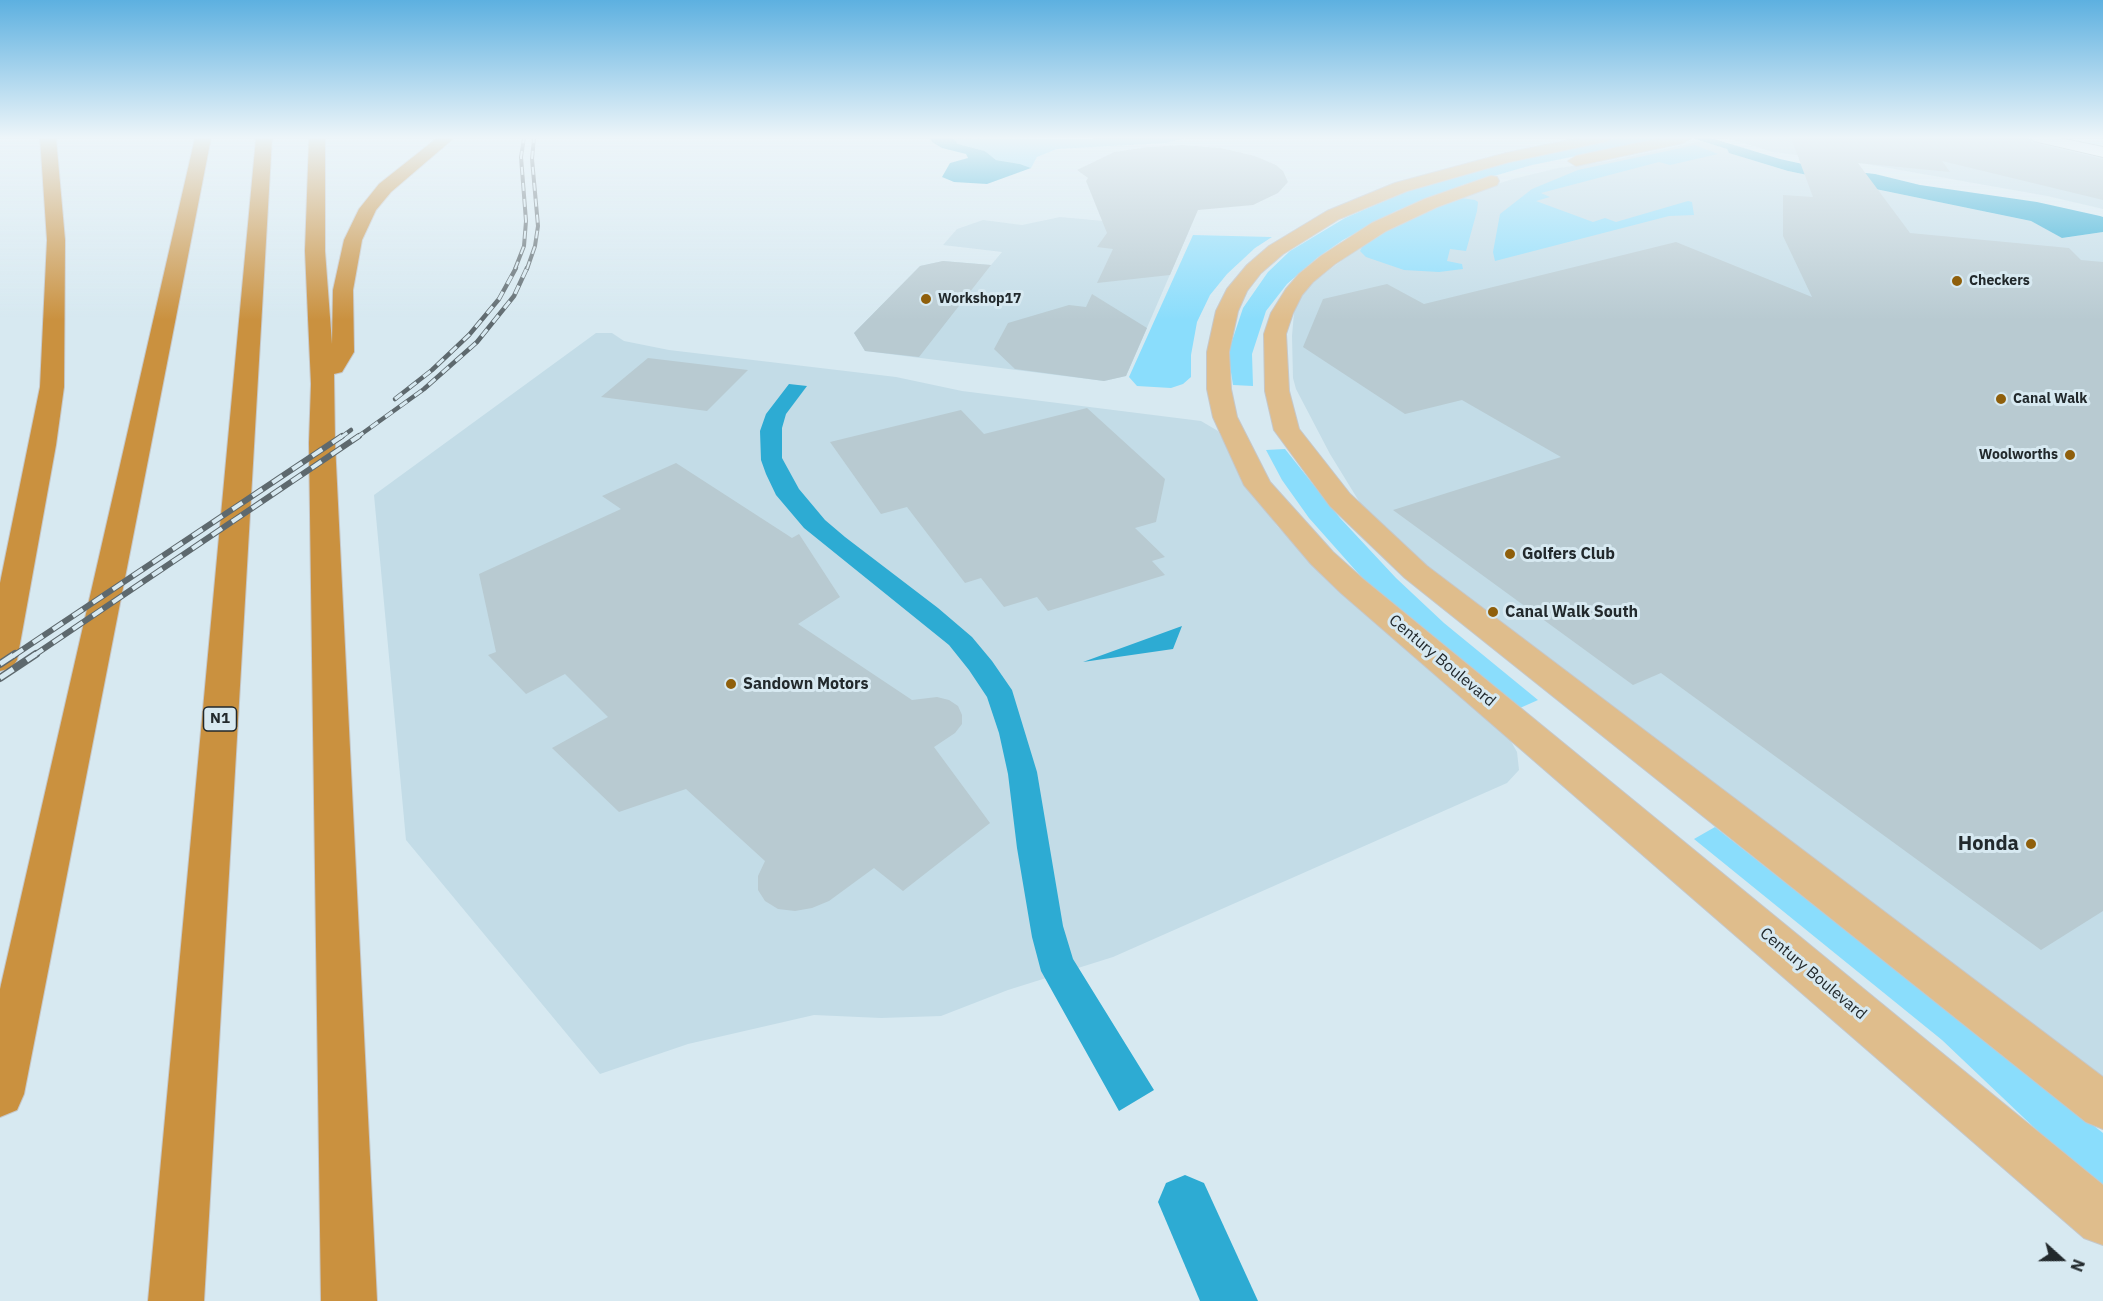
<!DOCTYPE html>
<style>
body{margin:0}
#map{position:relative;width:2103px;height:1301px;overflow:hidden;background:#d7e9f1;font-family:"IBM Plex Sans",sans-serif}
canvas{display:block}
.north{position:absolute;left:2031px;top:1229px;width:60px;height:60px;-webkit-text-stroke:4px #d7e9f1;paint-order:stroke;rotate:111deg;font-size:16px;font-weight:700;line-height:24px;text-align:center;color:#22292c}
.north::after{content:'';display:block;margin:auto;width:21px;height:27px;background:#22292c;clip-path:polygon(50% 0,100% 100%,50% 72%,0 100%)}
</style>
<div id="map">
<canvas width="2103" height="1301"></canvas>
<div class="north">N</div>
</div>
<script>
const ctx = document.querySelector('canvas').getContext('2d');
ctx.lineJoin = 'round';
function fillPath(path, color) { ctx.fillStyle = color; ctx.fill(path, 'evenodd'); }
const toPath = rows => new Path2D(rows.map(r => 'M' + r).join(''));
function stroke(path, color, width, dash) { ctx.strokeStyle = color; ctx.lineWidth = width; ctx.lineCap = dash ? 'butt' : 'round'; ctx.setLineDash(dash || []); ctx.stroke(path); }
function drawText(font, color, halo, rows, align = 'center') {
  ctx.font = font + ' "IBM Plex Sans",sans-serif'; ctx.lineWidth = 6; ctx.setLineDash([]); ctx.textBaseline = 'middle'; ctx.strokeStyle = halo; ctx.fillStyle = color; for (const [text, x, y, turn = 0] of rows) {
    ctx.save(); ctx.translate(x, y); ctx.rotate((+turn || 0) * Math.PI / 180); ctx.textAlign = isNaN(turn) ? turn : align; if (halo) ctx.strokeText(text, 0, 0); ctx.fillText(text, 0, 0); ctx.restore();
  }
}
const built = toPath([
 [1727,138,2016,138,2103,158,2103,209,2047,196,1866,164,1772,152],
 [1702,141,1727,149,1730,153,1788,171,2031,221,2063,238,2103,232,2103,1088,1432,570,1396,540,1365,511,1330,454,1296,389,1293,378,1292,336,1294,313,1301,291,1364,244,1468,193,1513,179,1558,168,1608,161],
 [1060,217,1182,228,1188,233,1126,376,1104,381,865,351,854,333,920,266,943,261,991,265,1002,252,943,245,957,229,983,220,1022,225],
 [596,333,612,333,624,341,669,350,896,377,962,391,1201,421,1218,431,1248,486,1277,526,1311,561,1508,736,1517,752,1519,770,1507,783,1113,957,1008,990,941,1016,881,1018,814,1015,688,1044,600,1074,406,840,374,495]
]);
const green = toPath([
 [1186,138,1166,143,1057,149,1037,157,1031,168,1020,164,996,160,985,151,958,144,953,139],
 [1615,138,1664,138,1532,165,1463,185,1396,211,1343,240,1317,258,1287,284,1266,311,1252,354,1253,386,1233,385,1228,353,1243,308,1268,272,1290,251,1345,218,1412,189,1440,179,1567,147],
 [1695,145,1718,154,1670,165,1659,162,1541,193,1550,197,1536,201,1593,222,1605,218,1616,222,1688,201,1692,202,1694,215,1669,216,1495,261,1493,252,1500,214,1532,189,1578,170],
 [1461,198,1475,200,1478,202,1477,211,1466,251,1450,249,1447,261,1462,264,1463,269,1439,272,1404,270,1366,257,1360,251,1364,244,1387,229,1437,205],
 [1193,235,1272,237,1255,248,1227,274,1210,295,1197,322,1191,355,1191,377,1183,384,1171,388,1137,386,1129,377],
 [1285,449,1340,518,1396,578,1444,623,1538,700,1520,708,1365,581,1309,518,1282,480,1266,450],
 [1715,827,2103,1133,2103,1193,1942,1040,1694,839]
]);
const water = toPath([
 [930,138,953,138,958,144,985,151,996,160,1020,164,1031,168,987,184,954,182,942,177,950,163,968,158,966,154,942,148,932,142],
 [1692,138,1711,138,1780,159,1821,168,1875,174,1920,185,2037,202,2100,216,2103,217,2103,232,2062,238,2031,221,1788,171,1729,153,1727,149],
 [789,384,807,386,786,414,782,428,782,458,799,489,825,520,845,537,938,608,972,637,992,661,1012,690,1037,772,1063,926,1073,959,1154,1090,1119,1111,1041,971,1032,937,1017,848,1008,774,999,733,987,697,969,670,949,645,804,528,776,495,766,474,761,460,760,431,766,414],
 [1182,626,1173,649,1083,662]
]);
const canal = toPath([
 [1185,1175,1204,1183,1258,1301,1200,1301,1158,1202,1166,1183,1185,1175]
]);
const building = toPath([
 [1791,138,2029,138,2033,143,2103,159,2103,200,1942,161,1950,172,1858,163,1910,233,2069,248,2081,260,2103,262,2103,911,2041,950,1661,673,1633,685,1393,510,1561,457,1462,400,1405,414,1303,347,1323,299,1387,284,1424,304,1676,242,1812,297,1783,236,1783,195,1813,197],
 [1182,145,1221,148,1255,156,1276,165,1283,171,1288,182,1278,193,1253,205,1198,210,1170,275,1097,283,1113,249,1097,247,1107,233,1086,181,1088,178,1077,170,1114,152,1148,147],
 [943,261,991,265,919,357,865,351,854,333,920,266],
 [1092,294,1147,328,1126,376,1104,381,1015,369,994,349,1008,323,1069,305,1086,307],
 [648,358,748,370,707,411,601,397],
 [1087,408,1165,479,1156,522,1135,528,1165,557,1152,561,1165,575,1048,611,1037,597,1004,607,981,578,965,583,907,507,881,514,830,442,961,410,984,434],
 [676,463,792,538,799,534,840,597,798,624,912,700,937,697,949,700,958,706,962,715,962,724,955,733,934,747,990,823,903,891,874,868,829,901,812,908,795,911,778,909,765,901,758,890,758,876,765,861,686,789,619,812,552,748,608,717,565,674,526,694,488,655,496,652,479,574,621,509,602,496]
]);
const minor = toPath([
 [2031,138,2060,138,2103,147,2103,157,2034,141,2031,138]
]);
const major = toPath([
 [1580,138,1610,138,1607,141,1509,162,1407,191,1339,219,1283,254,1261,273,1247,291,1238,311,1229,352,1231,389,1237,417,1270,482,1333,552,1363,579,2103,1185,2103,1245,2084,1238,1341,593,1311,564,1244,485,1213,417,1207,389,1207,352,1216,311,1227,289,1247,265,1269,246,1327,211,1395,183,1506,153,1580,138],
 [1662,138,1691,138,1683,143,1576,166,1568,161,1576,156,1662,138],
 [1491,176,1497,177,1499,181,1497,185,1437,207,1386,231,1335,264,1313,282,1302,295,1293,313,1286,334,1289,391,1299,429,1350,494,1427,566,2103,1077,2103,1129,2086,1122,1405,578,1330,506,1274,430,1265,391,1264,334,1271,313,1286,289,1299,274,1321,256,1372,223,1425,199,1491,176]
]);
const highway = toPath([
 [40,138,56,138,65,240,64,387,56,445,17,660,12,668,0,671,0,583,40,387,47,240,40,138],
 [195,138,211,138,24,1094,17,1110,0,1117,0,989,195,138],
 [256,138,272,138,204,1301,148,1301,256,138],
 [309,138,325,138,325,251,332,344,333,290,344,240,359,209,379,184,437,138,454,138,391,192,376,210,362,240,353,290,354,352,342,372,334,374,335,443,377,1301,321,1301,309,443,311,384,305,251,309,138]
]);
const railFar3 = toPath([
 [515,269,524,246,526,221,521,157,524,138],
 [527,269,535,246,538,226,532,159,534,138]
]);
const railFar2 = toPath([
 [395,399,432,370,469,335,499,299,516,268],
 [340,438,351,430],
 [356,438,424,389,477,342,514,296,527,268]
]);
const railFar1 = toPath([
 [13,656,342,436],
 [33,656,359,436]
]);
const rail = toPath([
 [0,664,15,654],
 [0,678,36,654]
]);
const markers = [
 [1957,281,6,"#8f5f0b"],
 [926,299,6,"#8f5f0b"],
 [2001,399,6,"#8f5f0b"],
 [2070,455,6,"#8f5f0b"],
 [1510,554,6,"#8f5f0b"],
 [1493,612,6,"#8f5f0b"],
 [731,684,6,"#8f5f0b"],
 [2031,844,6,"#8f5f0b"]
];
const farPoinames = [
 ["Checkers",1969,281],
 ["Workshop17",938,299],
 ["Canal Walk",2013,399],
 ["Woolworths",2058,455,"right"]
];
const shields = [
 [220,719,33]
];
const shieldNames = [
 ["N1",220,719]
];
const poiNames = [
 ["Golfers Club",1522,554],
 ["Canal Walk South",1505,612],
 ["Sandown Motors",743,684]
];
const streetNames = [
 ["Century Boulevard",1442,661,40],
 ["Century Boulevard",1813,974,40]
];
const nearPoinames = [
 ["Honda",2019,844]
];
fillPath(built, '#c3dce7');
fillPath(green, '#8addfc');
fillPath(water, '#2dabd3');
fillPath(canal, '#2dabd3');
fillPath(building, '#b8cad1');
stroke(minor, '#94a5ac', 2);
stroke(major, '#c6c7c8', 2);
stroke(highway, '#c6c7c8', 2);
fillPath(minor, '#fff');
fillPath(major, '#dfbd8c');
fillPath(highway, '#ca913f');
stroke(railFar3, '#5e696e', 4);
stroke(railFar2, '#5e696e', 4.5);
stroke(railFar1, '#5e696e', 6);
stroke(rail, '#5e696e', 8);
stroke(railFar3, '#d7e9f1', 2, [8]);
stroke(railFar2, '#d7e9f1', 3, [9]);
stroke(railFar1, '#d7e9f1', 4, [12]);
stroke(rail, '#d7e9f1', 5, [16]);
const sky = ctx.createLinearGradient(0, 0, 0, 320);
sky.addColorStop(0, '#5db0e0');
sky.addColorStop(0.43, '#edf5f9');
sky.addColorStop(1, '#edf5f900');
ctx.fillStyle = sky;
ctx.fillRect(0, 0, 2103, 320);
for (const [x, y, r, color] of markers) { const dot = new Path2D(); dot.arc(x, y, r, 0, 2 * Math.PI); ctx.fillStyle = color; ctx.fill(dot); stroke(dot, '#d7e9f1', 2); }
drawText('bold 14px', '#22292c', '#d7e9f1', farPoinames, 'left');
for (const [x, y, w] of shields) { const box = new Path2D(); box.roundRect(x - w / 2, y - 12, w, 24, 4.5); ctx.fillStyle = '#d7e9f1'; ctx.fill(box); stroke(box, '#22292c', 1.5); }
drawText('bold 15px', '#22292c', null, shieldNames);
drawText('bold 16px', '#22292c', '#d7e9f1', poiNames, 'left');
drawText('16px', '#22292c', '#d7e9f1', streetNames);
drawText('bold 20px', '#22292c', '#d7e9f1', nearPoinames, 'right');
</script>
